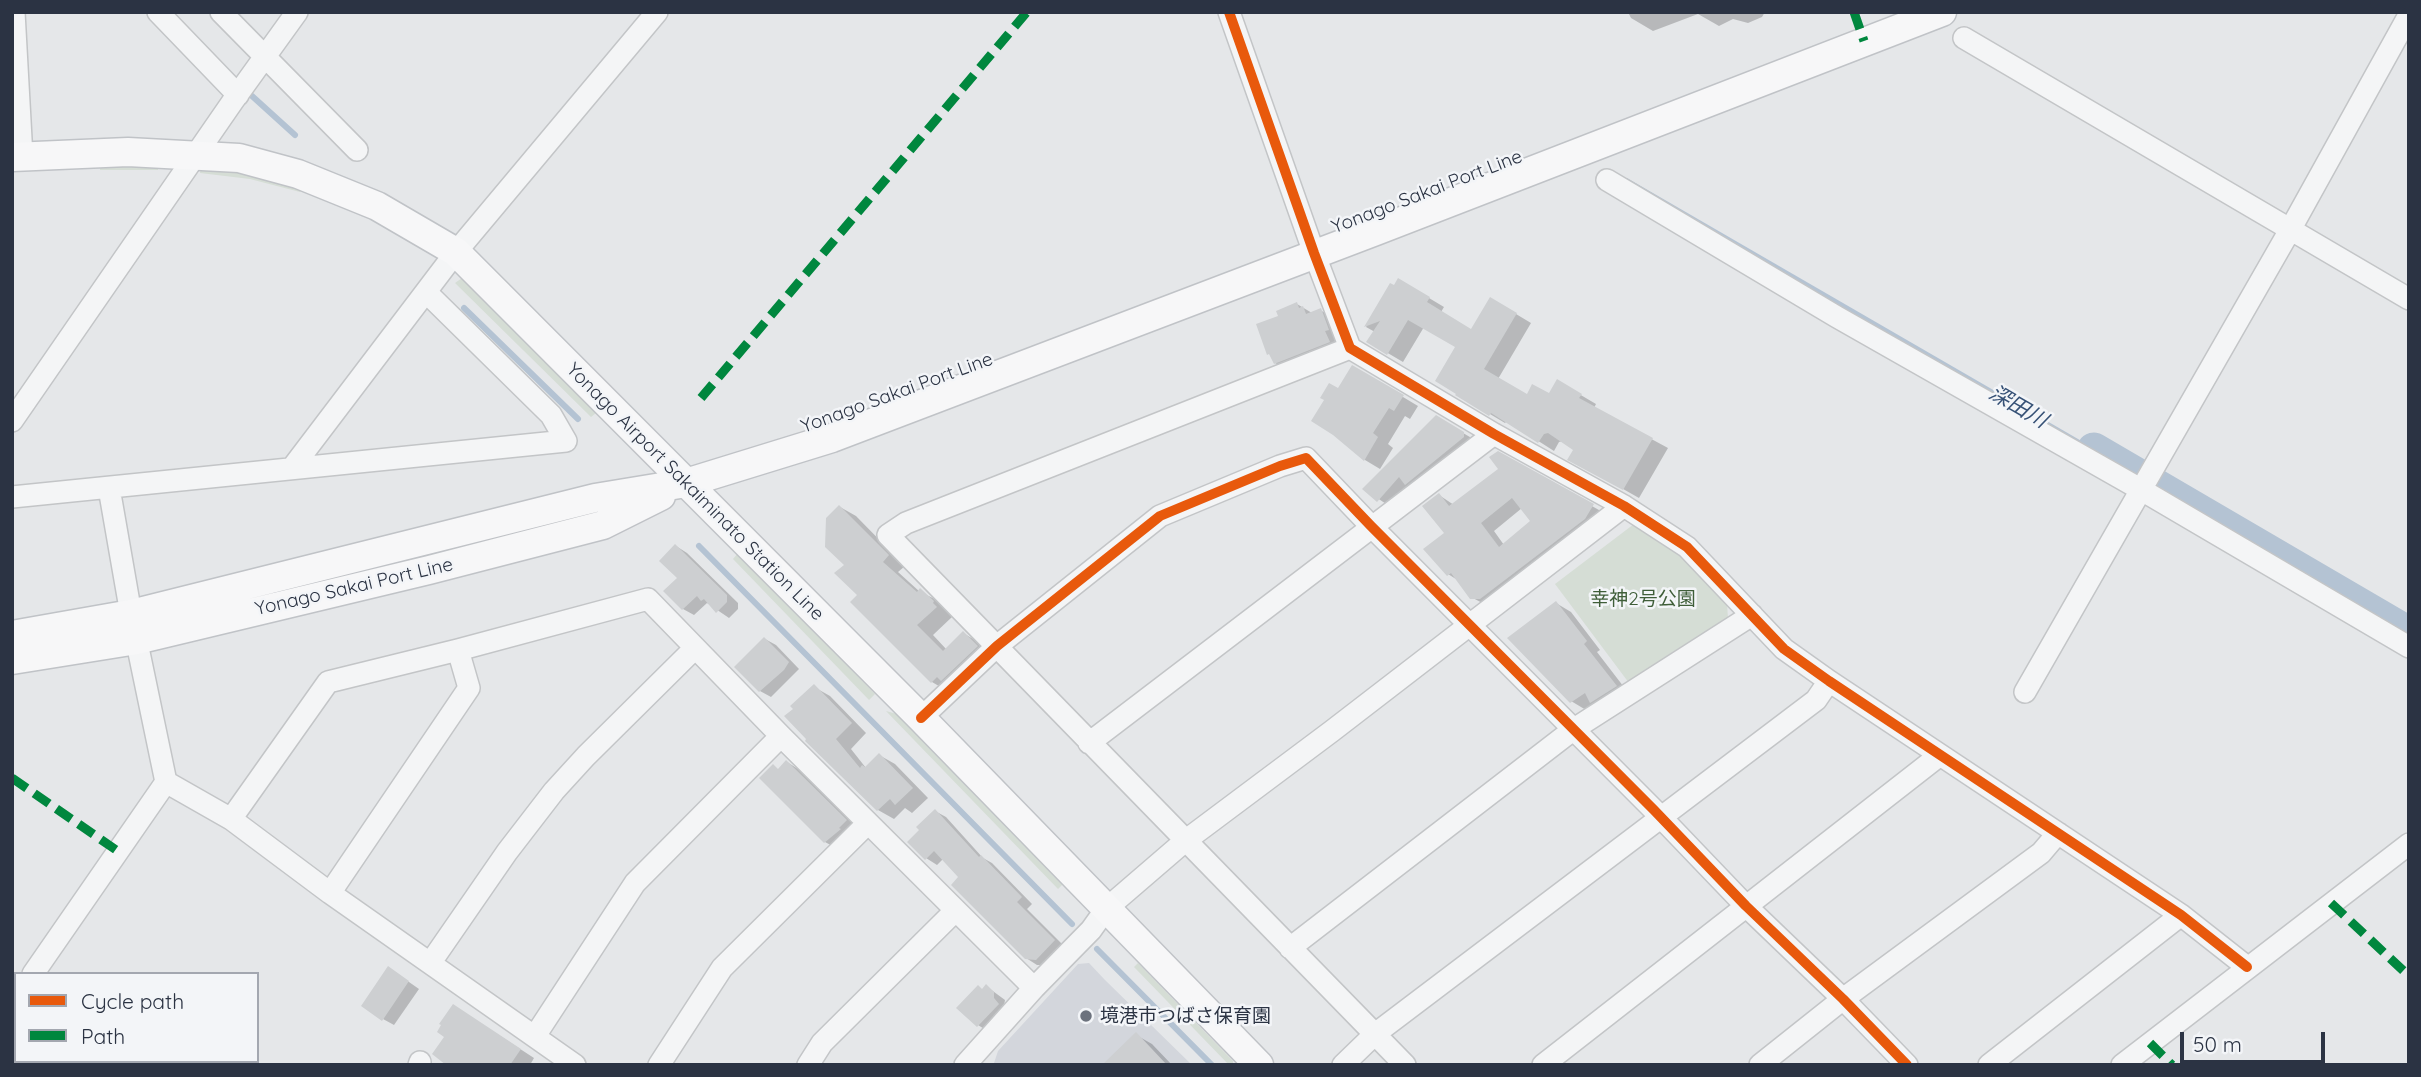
<!DOCTYPE html>
<meta charset="utf-8">
<style>
body{margin:0}
#map{position:relative;width:2421px;height:1077px;overflow:hidden;background:#e5e7e9;font-family:Quicksand,sans-serif}
canvas{display:block}
.frame{position:absolute;inset:0;border:14px solid #2b3343;pointer-events:none}
.legend{position:absolute;left:14px;top:972px;width:245px;height:91px;box-sizing:border-box;background:#f3f5f8;border:2px solid #a3a7b0;margin:0;padding:9px 12px;list-style:none;font-size:21px;color:#2b3343}
.legend li{display:flex;align-items:center;gap:14px;height:35px}
.legend b{width:35px;border:2px solid #a3a7b0}
.scale{position:absolute;left:2180px;top:1032px;width:145px;height:32px;box-sizing:border-box;border:4px solid #2b3343;border-top:0;padding-left:9px;font-size:21px;line-height:24px;white-space:nowrap;color:#2b3343;-webkit-text-stroke:5px #f3f5f8;paint-order:stroke}
</style>
<div id="map">
<canvas width="2421" height="1077"></canvas>
<div class="frame"></div>
<ul class="legend">
<li><b style="height:9px;background:#e8590c"></b>Cycle path</li>
<li><b style="height:9px;background:#00873e"></b>Path</li>
</ul>
<div class="scale">50 m</div>
</div>
<script>
const ctx = document.querySelector('canvas').getContext('2d');
ctx.lineJoin = 'round';
function fillPath(path, color) { ctx.fillStyle = color; ctx.fill(path, 'evenodd'); }
const toPath = rows => new Path2D(rows.map(r => 'M' + r).join(''));
function stroke(path, color, width, dash) { ctx.strokeStyle = color; ctx.lineWidth = width; ctx.lineCap = dash ? 'butt' : 'round'; ctx.setLineDash(dash || []); ctx.stroke(path); }
function drawText(font, color, halo, rows, align = 'center') {
  ctx.font = font + ' Quicksand,"Noto Sans JP",sans-serif'; ctx.lineWidth = 5; ctx.setLineDash([]); ctx.textBaseline = 'middle'; ctx.strokeStyle = halo; ctx.fillStyle = color; for (const [text, x, y, turn = 0] of rows) {
    ctx.save(); ctx.translate(x, y); ctx.rotate((+turn || 0) * Math.PI / 180); ctx.textAlign = isNaN(turn) ? turn : align; if (halo) ctx.strokeText(text, 0, 0); ctx.fillText(text, 0, 0); ctx.restore();
  }
}
const built = toPath([
 [1089,963,1105,980,1192,1065,996,1065,994,1063,998,1051,1078,964]
]);
const green = toPath([
 [158,165,158,170,100,170,100,166],
 [201,167,252,175,302,188,300,192,250,179,200,173],
 [462,278,596,413,591,417,455,283],
 [1634,524,1682,551,1727,603,1728,619,1629,683,1555,584],
 [738,553,875,694,869,700,733,559],
 [886,711,897,714,1063,884,1058,889],
 [1138,963,1233,1061,1233,1065,1229,1065,1134,967]
]);
const water = toPath([
 [1627,178,2135,472,2132,476,1624,182]
]);
const shadow = toPath([
 [1628,12,1765,12,1762,17,1748,23,1733,19,1719,26,1698,14,1653,31,1631,18],
 [1399,280,1444,307,1441,312,1472,331,1506,308,1531,323,1498,379,1528,397,1549,395,1557,381,1596,404,1594,408,1668,448,1639,498,1570,459,1575,449,1563,441,1559,442,1554,451,1507,421,1505,423,1458,395,1458,346,1424,327,1403,362,1369,342,1375,332,1366,327,1390,285,1394,288],
 [1297,304,1312,313,1320,310,1336,319,1344,339,1291,372,1275,363,1280,317],
 [1353,367,1418,406,1410,419,1405,416,1388,444,1393,448,1380,469,1365,460,1334,433,1338,390],
 [1436,417,1480,443,1395,510,1364,489],
 [1498,453,1606,514,1486,605,1471,597,1459,581,1448,574,1446,534,1439,495,1454,505,1501,469],
 [1522,508,1533,522,1504,545,1494,531],
 [840,507,856,516,905,566,898,572,920,592,937,600,950,612,948,613,952,617,933,635,947,650,963,633,980,643,994,656,949,692,932,682,852,602,859,595,846,565],
 [676,546,687,553,738,603,738,609,729,618,707,603,694,615,683,609,666,591,679,578],
 [1556,603,1571,612,1600,650,1597,652,1630,695,1586,710,1571,701],
 [765,639,776,645,799,669,771,697,760,691],
 [814,687,830,696,866,733,851,749,866,768,879,755,895,764,928,798,912,813,905,808,894,819,878,810,807,741],
 [787,762,798,769,857,827,836,848,825,842,761,778,779,770],
 [935,811,946,817,983,858,992,863,1032,904,1027,909,1065,947,1047,965,1037,965,1026,958,961,877,943,859,937,865,926,858],
 [399,975,419,989,394,1025,383,1019],
 [986,986,1005,1000,1004,1006,989,1032,978,1025,983,990],
 [468,1015,534,1058,530,1065,450,1065,447,1037],
 [1136,1035,1152,1044,1172,1065,1105,1065]
]);
const stream = toPath([
 [252,96,295,135],
 [464,308,578,419],
 [699,546,1072,924],
 [1097,949,1212,1065]
]);
const river = toPath([
 [2094,450,2409,634]
]);
const building = toPath([
 [1398,278,1430,297,1427,302,1471,329,1490,297,1517,313,1484,369,1527,394,1532,384,1549,393,1557,379,1582,394,1579,398,1653,438,1623,490,1567,460,1573,450,1548,433,1544,434,1538,443,1491,413,1489,416,1455,395,1456,394,1435,381,1455,347,1408,320,1387,355,1366,342,1380,321,1364,327,1390,283,1394,285],
 [1297,302,1299,308,1303,306,1306,314,1321,308,1329,330,1325,331,1330,342,1274,364,1269,354,1267,355,1256,324,1278,316,1276,311],
 [1352,365,1404,395,1394,411,1389,408,1373,433,1378,437,1364,461,1333,435,1311,421,1324,400,1320,398,1329,383,1338,388],
 [1436,415,1464,432,1464,437,1405,485,1399,477,1377,502,1362,489],
 [1498,451,1594,504,1585,519,1480,599,1470,599,1451,573,1447,576,1423,549,1444,533,1422,506,1439,493,1449,506,1498,469,1489,457],
 [1512,498,1530,521,1499,547,1481,523],
 [839,505,889,555,883,562,917,592,920,588,934,601,933,603,937,607,917,625,943,651,963,631,978,646,941,681,937,677,931,683,850,602,857,595,834,573,844,565,825,547,826,518],
 [675,544,727,595,727,602,716,613,704,599,701,601,697,596,682,610,663,591,677,578,659,561],
 [1556,601,1587,641,1584,644,1617,686,1590,703,1585,693,1570,703,1507,638],
 [764,637,789,662,784,670,759,692,734,667],
 [814,684,852,723,836,739,860,768,862,765,865,767,879,753,913,788,895,805,890,799,877,811,805,741,806,739,784,716,793,709,790,706],
 [786,760,847,820,839,828,841,829,824,843,759,778,773,764,778,769],
 [935,809,979,857,981,855,1022,897,1017,902,1055,940,1036,960,1025,959,951,885,958,877,934,851,925,860,907,842,919,830,916,827],
 [388,966,409,981,382,1021,361,1006],
 [986,984,994,992,994,998,999,1004,977,1027,956,1008,978,985,982,989],
 [453,1004,521,1049,510,1065,446,1065,432,1054,444,1037,437,1032,441,1025,439,1024],
 [1136,1032,1167,1065,1102,1065]
]);
const minor = toPath([
 [14,12,22,157],
 [158,12,238,95],
 [221,12,357,150],
 [1229,12,1314,253,1350,348,1494,434,1624,506,1687,547,1784,649,1829,681,2181,915,2247,967],
 [1964,38,2409,299],
 [1607,180,1837,317,2140,489,2409,647],
 [1350,348,906,523,888,535,1405,1065],
 [12,421,233,101,297,12],
 [292,468,456,252,657,12],
 [12,497,566,441,551,415,426,292],
 [458,650,469,688,330,893,575,1065],
 [2025,692,2290,230,2409,15],
 [921,718,997,646,1160,516,1280,466,1306,458,1371,526,1654,810,1746,906,1843,999,1907,1065],
 [1089,743,1494,434],
 [166,782,231,819,330,893],
 [231,819,328,682,458,650,648,599,781,736,1034,988],
 [1290,948,1574,729,1752,615],
 [431,962,507,852,554,791,586,756,695,648],
 [33,974,166,782,131,614,109,488],
 [12,1003,16,998],
 [535,1036,635,883,781,736],
 [419,1065,420,1062],
 [659,1065,722,968,868,823],
 [808,1065,822,1043,955,911],
 [965,1065,1034,988,1091,930,1106,909,1185,841,1332,731,1624,506],
 [1343,1065,1375,1034,1816,700,1829,681],
 [1543,1065,1940,755],
 [1760,1065,1843,999,2041,853,2058,833],
 [1989,1065,2181,915],
 [2122,1065,2409,844]
]);
const major = toPath([
 [12,157,128,152,239,158,298,174,377,206,456,252,921,718,1259,1065],
 [12,635,131,614,595,498,686,483,832,438,1376,231,1942,12],
 [12,660,137,640,429,570,603,525,661,496]
]);
const quiet = toPath([
 [1854,12,1864,41],
 [701,398,1027,12],
 [12,778,119,852],
 [2331,903,2409,976],
 [2150,1043,2172,1065]
]);
const cycleway = toPath([
 [1229,12,1314,253,1350,348,1494,434,1624,506,1687,547,1784,649,1829,681,2181,915,2247,967],
 [921,718,997,646,1160,516,1280,466,1306,458,1371,526,1654,810,1746,906,1843,999,1907,1065]
]);
const markers = [
 [1086,1016,7,"#6c727d"]
];
const streetNames = [
 ["Yonago Sakai Port Line",1427,192,-21],
 ["Yonago Sakai Port Line",897,393,-20],
 ["Yonago Airport Sakaiminato Station Line",695,492,45],
 ["Yonago Sakai Port Line",354,587,-13]
];
const parkNames = [
 ["幸神2号公園",1643,599]
];
const poiNames = [
 ["境港市つばさ保育園",1100,1016]
];
const waterNames = [
 ["深田川",2018,407,30]
];
fillPath(built, '#d3d6dc');
fillPath(green, '#d5ddd5');
fillPath(water, '#b4c3d3');
fillPath(shadow, '#0003');
stroke(stream, '#b4c3d3', 6);
stroke(river, '#b4c3d3', 35);
fillPath(building, '#cdcfd1');
stroke(minor, '#c3c5c7', 24);
stroke(major, '#c0c3c7', 31);
stroke(minor, '#f4f5f6', 21);
stroke(major, '#f7f7f8', 28);
stroke(quiet, '#00873e', 9, [18, 9]);
stroke(cycleway, '#e8590c', 10);
for (const [x, y, r, color] of markers) { const dot = new Path2D(); dot.arc(x, y, r, 0, 2 * Math.PI); ctx.fillStyle = color; ctx.fill(dot); stroke(dot, '#f3f5f8', 2.5); }
drawText('19px', '#2b3343', '#f3f5f8', streetNames);
drawText('19px', '#3f5e39', '#f3f5f8', parkNames);
drawText('19px', '#2b3343', '#f3f5f8', poiNames, 'left');
drawText('italic 21px', '#365176', '#f3f5f8', waterNames);
</script>
